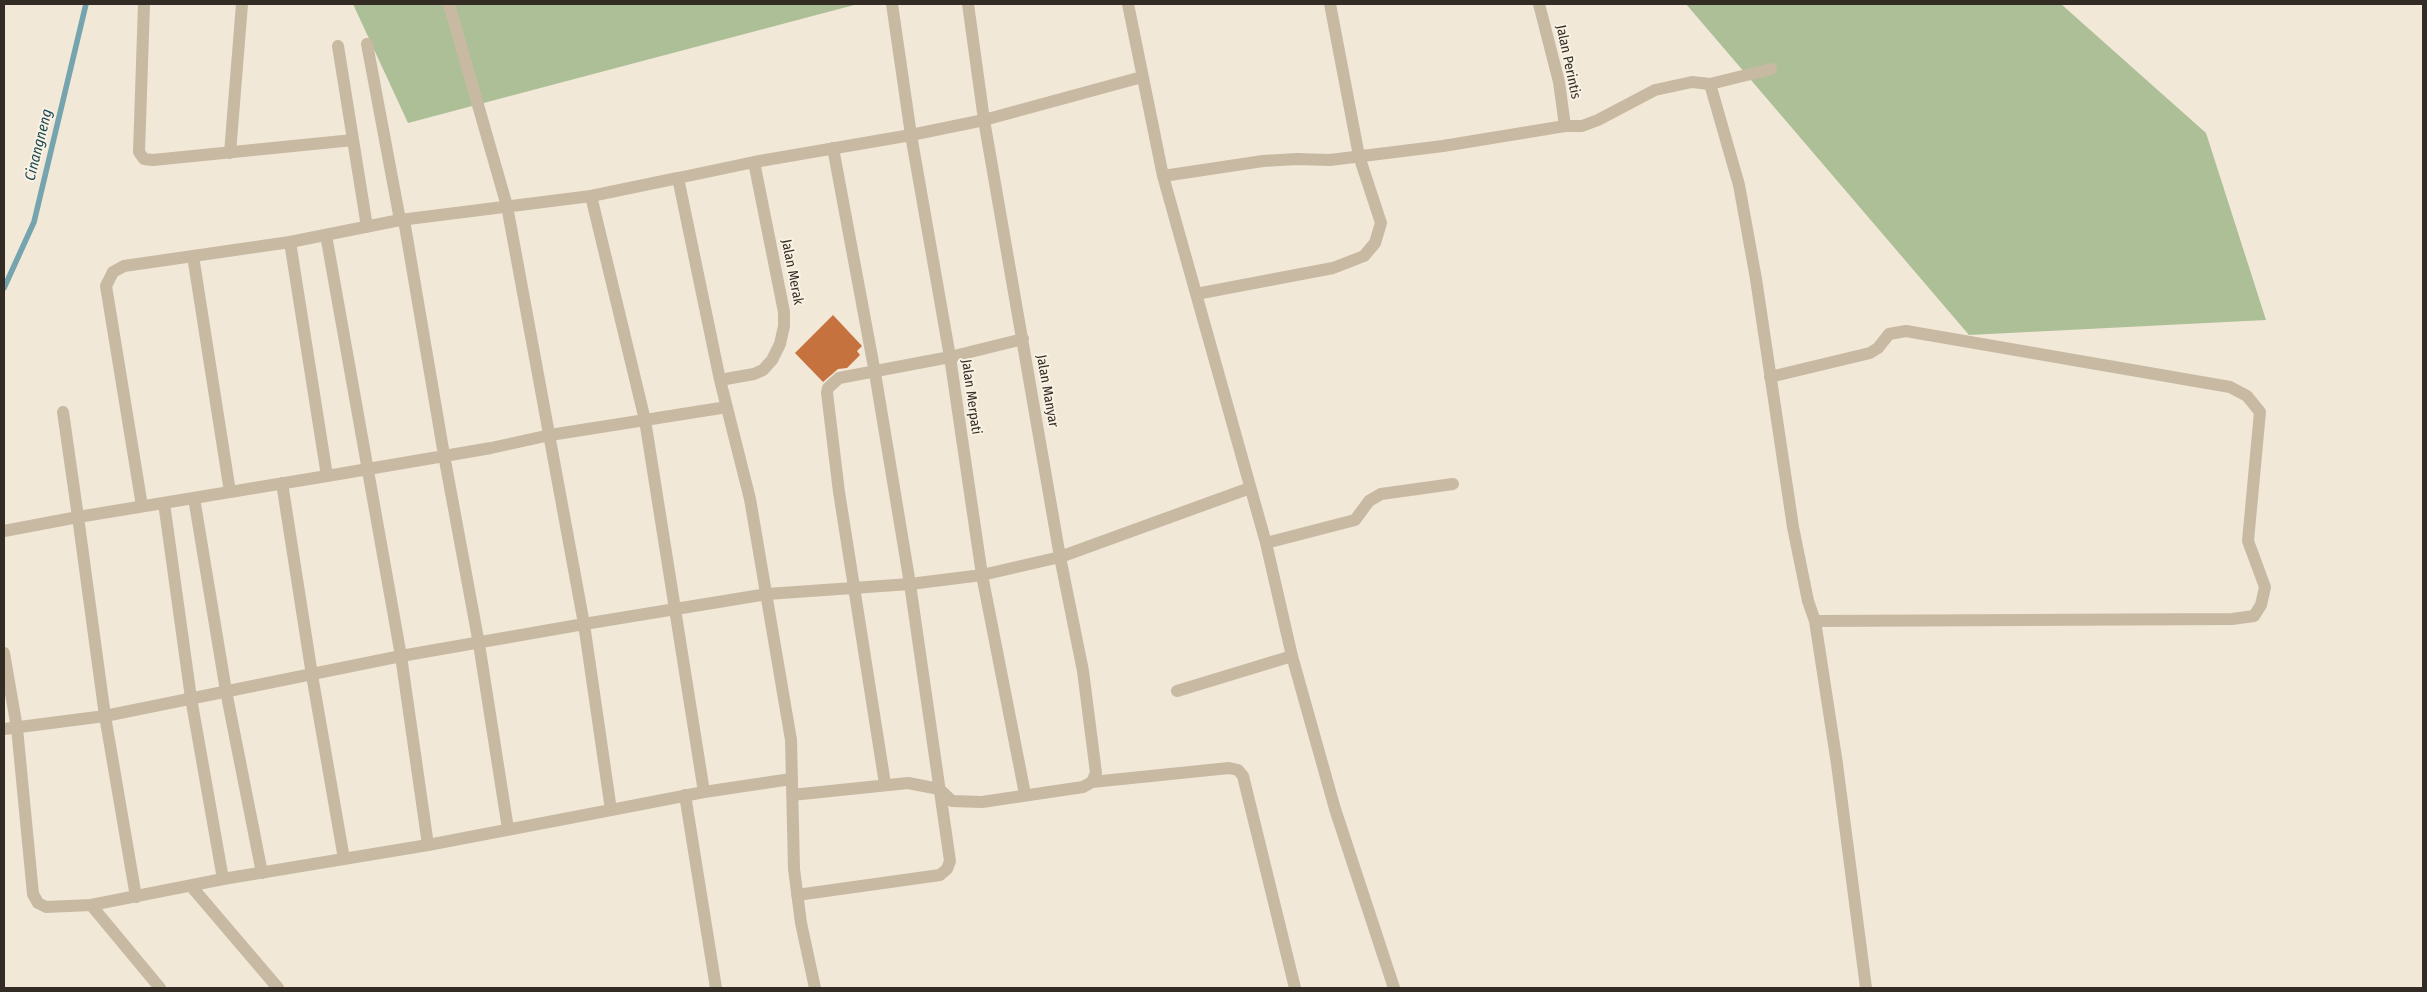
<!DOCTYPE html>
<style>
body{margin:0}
#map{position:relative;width:2427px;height:992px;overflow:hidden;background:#f1e8d7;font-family:"Fira Sans Condensed",sans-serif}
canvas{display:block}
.frame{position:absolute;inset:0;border:5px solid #332c25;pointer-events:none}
</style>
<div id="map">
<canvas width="2427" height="992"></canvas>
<div class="frame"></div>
</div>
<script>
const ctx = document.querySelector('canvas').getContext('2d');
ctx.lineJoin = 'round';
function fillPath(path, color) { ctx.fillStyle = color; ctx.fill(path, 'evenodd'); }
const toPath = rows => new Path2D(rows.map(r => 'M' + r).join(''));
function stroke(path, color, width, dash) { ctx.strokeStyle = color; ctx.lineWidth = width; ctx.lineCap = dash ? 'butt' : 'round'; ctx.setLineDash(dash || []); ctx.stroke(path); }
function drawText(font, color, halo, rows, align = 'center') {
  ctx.font = font + ' "Fira Sans Condensed",sans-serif'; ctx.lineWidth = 4; ctx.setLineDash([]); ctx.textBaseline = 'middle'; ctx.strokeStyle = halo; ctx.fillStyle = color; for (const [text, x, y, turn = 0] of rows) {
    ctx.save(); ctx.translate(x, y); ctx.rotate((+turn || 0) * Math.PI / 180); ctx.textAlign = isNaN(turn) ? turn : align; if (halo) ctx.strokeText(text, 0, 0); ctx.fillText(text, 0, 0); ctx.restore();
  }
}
const green = toPath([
 [353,4,858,4,408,123],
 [1686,4,2061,4,2206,133,2266,320,1969,335]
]);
const stream = toPath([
 [4,288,34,222,86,4]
]);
const building = toPath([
 [833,315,862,346,857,351,860,355,847,368,838,369,823,382,795,353]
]);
const minor = toPath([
 [144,4,139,152,144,159,153,160,353,140],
 [892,4,911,135,950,357,982,575,1025,794],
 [968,4,984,120,1060,557,1083,671,1096,773,1092,782],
 [1128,4,1163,176,1266,543,1292,656,1335,809,1394,988],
 [1539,4,1559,82,1565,126],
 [367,44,400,220],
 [338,46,367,227],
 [1710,84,1771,69],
 [230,153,242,4],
 [1163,176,1263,161,1297,159,1330,160,1443,146,1565,126,1582,126,1598,120,1655,90,1692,82,1710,84,1739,185,1756,279,1793,527,1808,601,1815,621,1837,764,1866,988],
 [404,220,444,455,479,644,508,829],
 [326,235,401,656,428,845],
 [290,242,327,476],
 [193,256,230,492],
 [1196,294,1333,268,1364,256,1375,243,1381,223,1359,156,1330,4],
 [1770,377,1870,353,1878,348,1889,334,1906,331,2230,387,2247,396,2260,412,2248,541,2265,587,2261,605,2254,616,2232,619,1815,621],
 [720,380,754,374,763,370,772,360,780,344,784,326,784,312,754,162],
 [282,483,312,675,344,859],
 [194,498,226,691,262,873],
 [164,503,191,698,223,879],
 [142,506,106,286,113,272,124,266,290,242,400,220,591,196,678,178],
 [4,531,78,517,63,412],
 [1266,543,1355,520,1369,501,1381,494,1453,484],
 [4,653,17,728,33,894,38,903,46,907,91,905,223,879,428,845,611,810,584,624,767,594,910,584,982,575,1060,557,1250,488],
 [1177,691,1292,656],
 [4,729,105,716,401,656,584,624,507,206,449,4],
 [885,784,839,492,827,393,828,388,839,378,950,357,1023,339],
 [704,792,645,420,727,407],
 [685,795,716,988],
 [792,795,908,783,939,789,952,801,982,802,1083,787,1092,782,1229,768,1238,770,1243,776,1295,988],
 [611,810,704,792,791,779],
 [191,886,278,988],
 [797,895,940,875,947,869,950,861,910,584,875,373,833,148],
 [136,897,105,716,78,517,327,476,491,448,550,435,645,420,591,196],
 [91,905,160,988],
 [815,988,801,923,794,869,791,740,750,499,720,380,678,178,754,162,911,135,984,120,1142,77]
]);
const streetNames = [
 ["Jalan Perintis",1568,62,78],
 ["Jalan Merak",792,272,79],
 ["Jalan Manyar",1047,391,80],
 ["Jalan Merpati",971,397,82]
];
const waterNames = [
 ["Cinangneng",39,145,-76]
];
fillPath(green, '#adbf97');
stroke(stream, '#76a4ae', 5.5);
fillPath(building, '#c6723f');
stroke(minor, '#c8b9a3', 12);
drawText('14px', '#332c25', '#f9f2e3', streetNames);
drawText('italic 15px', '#1b4955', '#f9f2e3', waterNames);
</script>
